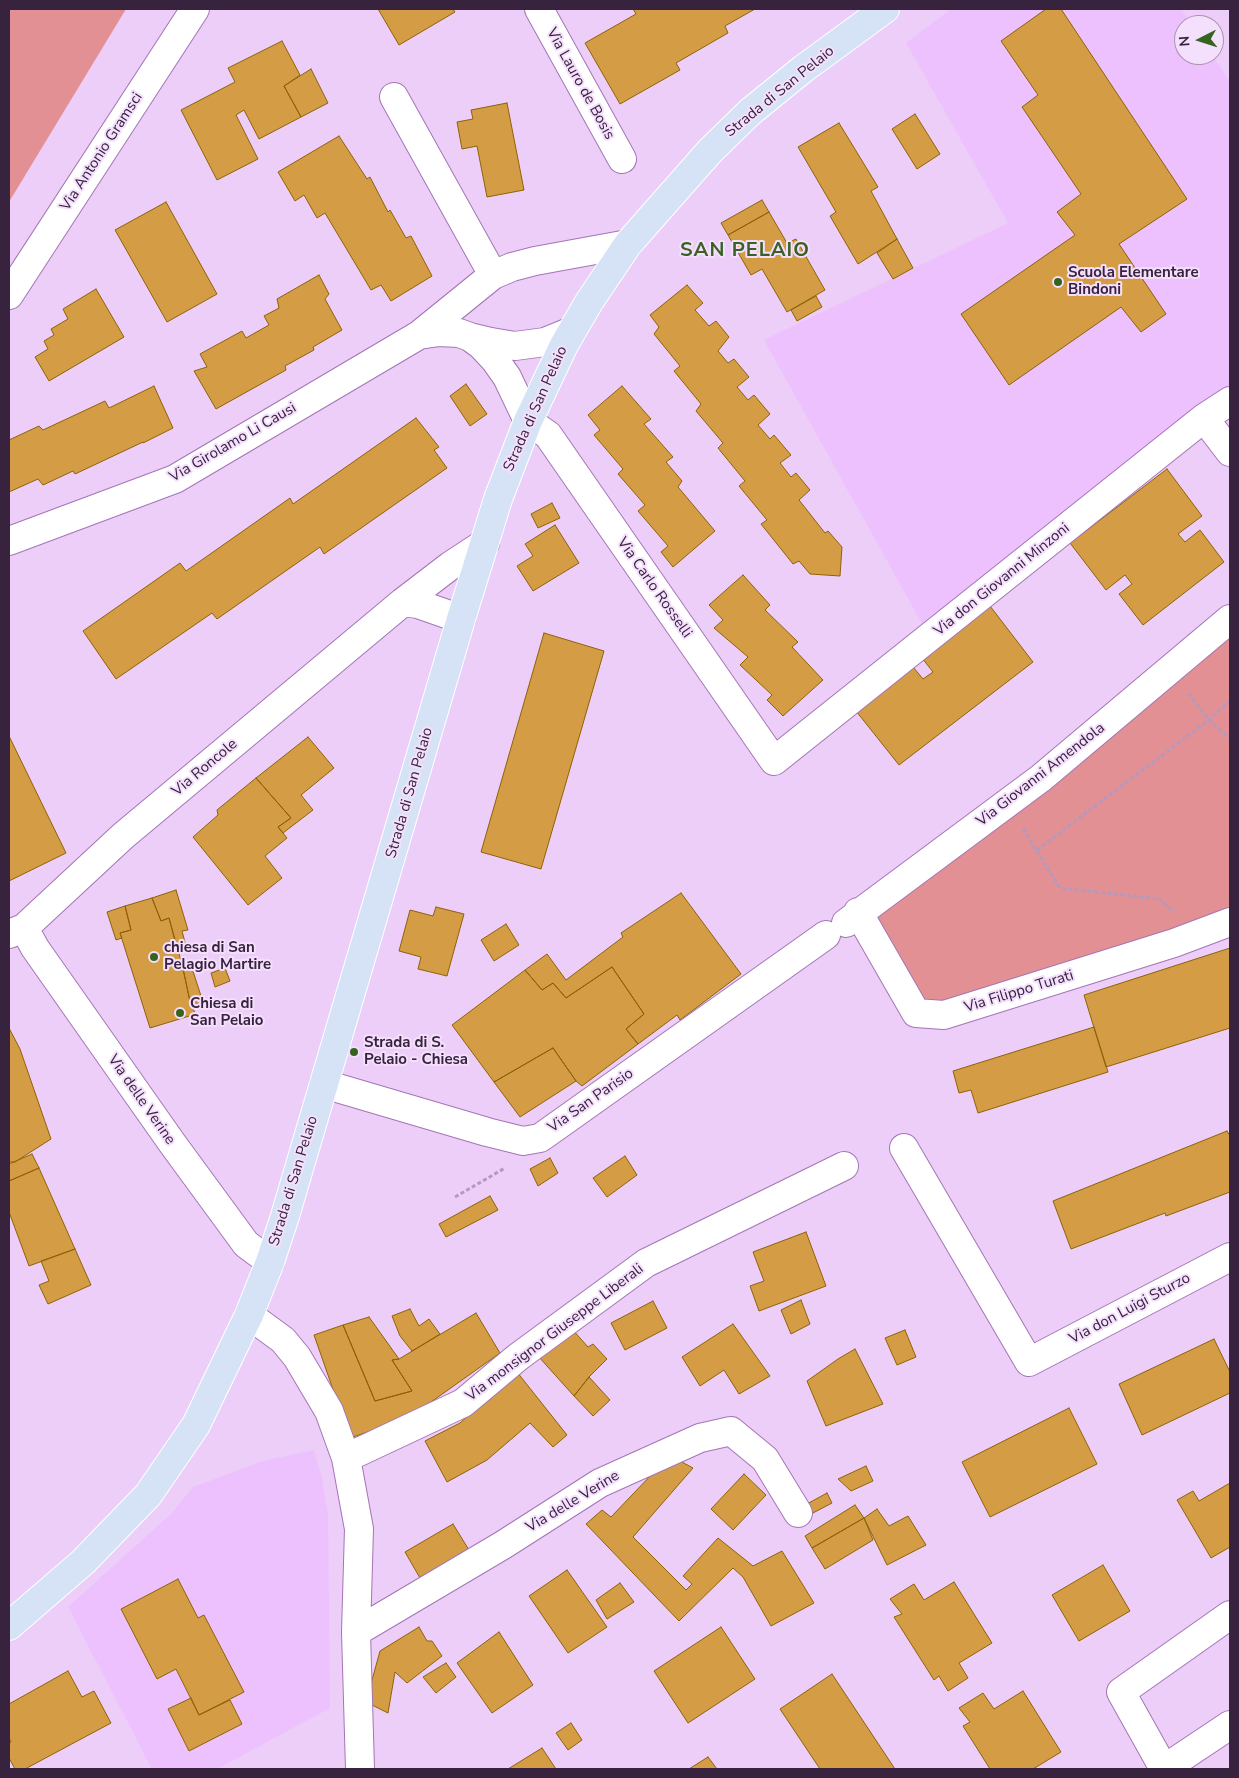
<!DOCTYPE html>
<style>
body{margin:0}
#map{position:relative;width:1239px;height:1778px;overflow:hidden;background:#eccef8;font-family:"Nunito Sans",sans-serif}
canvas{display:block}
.frame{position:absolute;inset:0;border:10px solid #37233e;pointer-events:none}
.north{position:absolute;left:1174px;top:15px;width:50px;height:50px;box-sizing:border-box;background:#f4dffc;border:1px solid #a894b0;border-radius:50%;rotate:265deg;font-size:14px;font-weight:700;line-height:20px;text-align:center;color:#37233e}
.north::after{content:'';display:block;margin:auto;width:18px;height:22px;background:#376320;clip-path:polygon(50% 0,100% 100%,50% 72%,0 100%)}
</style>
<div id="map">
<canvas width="1239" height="1778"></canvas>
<div class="frame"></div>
<div class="north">N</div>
</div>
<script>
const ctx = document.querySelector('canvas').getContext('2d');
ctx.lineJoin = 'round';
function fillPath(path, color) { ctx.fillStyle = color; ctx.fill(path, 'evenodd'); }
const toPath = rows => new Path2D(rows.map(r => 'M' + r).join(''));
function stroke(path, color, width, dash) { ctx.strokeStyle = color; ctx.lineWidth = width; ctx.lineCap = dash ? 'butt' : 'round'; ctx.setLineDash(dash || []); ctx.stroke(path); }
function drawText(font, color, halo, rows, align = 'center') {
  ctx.font = font + ' "Nunito Sans",sans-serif'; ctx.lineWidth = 4; ctx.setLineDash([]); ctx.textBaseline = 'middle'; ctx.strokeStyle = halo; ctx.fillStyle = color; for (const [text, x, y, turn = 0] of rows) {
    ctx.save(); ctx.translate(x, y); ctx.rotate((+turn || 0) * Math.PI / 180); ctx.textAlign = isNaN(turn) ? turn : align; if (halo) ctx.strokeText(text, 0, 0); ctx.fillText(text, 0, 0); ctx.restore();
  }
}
const built = toPath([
 [951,9,1181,9,1192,25,1184,25,1184,55,1212,55,1230,82,1230,410,930,638,764,340,1008,223,906,43],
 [314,1450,322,1478,328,1516,330,1708,217,1769,152,1769,68,1607,173,1512,193,1487,263,1461]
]);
const green = toPath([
 [9,9,126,9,9,202],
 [1230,619,1230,922,916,1013,858,912]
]);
const building = toPath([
 [378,9,453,9,455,12,399,45,378,9],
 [633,9,755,9,725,26,728,33,676,63,680,70,620,104,585,43,636,14,633,9],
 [1046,9,1061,9,1187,199,1119,244,1166,314,1141,332,1121,307,1009,385,961,314,1075,235,1057,212,1081,194,1022,107,1038,95,1001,41,1046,9],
 [282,41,300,75,284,86,301,117,259,139,244,110,236,115,258,159,217,180,181,110,235,82,228,68,282,41],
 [311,69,328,103,301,117,284,86,311,69],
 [507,103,524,190,487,197,477,146,462,149,457,122,473,119,471,110,507,103],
 [915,114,940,154,917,169,892,129,915,114],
 [839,123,878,187,871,191,897,239,858,264,830,216,836,212,798,147,839,123],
 [339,136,367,179,370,177,388,212,390,210,406,238,411,236,432,276,391,301,381,285,371,290,325,213,317,218,304,195,295,201,278,172,339,136],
 [762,200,769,212,728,235,721,223,762,200],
 [166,202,217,294,167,322,115,230,166,202],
 [769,212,787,243,796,239,825,290,787,312,762,269,751,275,728,235,769,212],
 [897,239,913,268,893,279,877,253,897,239],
 [319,275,329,294,325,299,342,330,313,347,314,350,285,366,286,370,216,409,194,371,207,367,200,354,242,331,246,338,269,325,264,316,279,308,277,299,319,275],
 [687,285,703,303,695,310,709,326,716,321,729,337,718,351,728,363,734,359,749,377,737,387,748,400,754,395,770,414,758,425,770,439,774,435,791,455,780,463,791,477,796,473,810,490,799,500,825,533,828,531,842,547,840,576,810,574,799,561,793,564,761,524,767,520,739,486,745,481,718,448,723,443,696,411,701,404,674,371,680,366,654,334,659,327,650,315,687,285],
 [96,289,124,337,49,381,35,357,48,349,44,341,54,335,51,329,68,319,63,309,96,289],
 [816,296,822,307,797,321,791,310,816,296],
 [466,384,487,414,470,426,450,396,466,384],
 [154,386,173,428,143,443,143,442,75,474,73,471,43,485,38,479,9,492,9,440,39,426,43,430,105,401,109,408,154,386],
 [622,386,651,419,644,424,673,457,666,462,682,481,678,487,715,531,673,567,661,552,668,546,638,511,645,505,618,474,623,469,594,435,600,430,588,415,622,386],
 [416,418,439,447,434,450,447,468,324,554,320,547,217,619,212,613,116,679,83,631,180,563,186,571,290,498,293,504,416,418],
 [1167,469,1202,516,1178,534,1185,542,1200,530,1224,562,1143,625,1119,594,1132,584,1125,575,1106,590,1070,543,1167,469],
 [552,503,560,518,538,528,531,514,552,503],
 [555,525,579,563,533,591,517,566,533,556,525,544,555,525],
 [743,575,770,605,765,610,798,642,792,647,823,680,783,716,767,700,772,695,740,665,748,657,714,628,723,620,709,605,743,575],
 [990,606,1033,662,899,765,856,711,913,667,923,679,933,672,922,658,990,606],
 [544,633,604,651,541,869,481,852,544,633],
 [9,736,66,853,9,881,9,736],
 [308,737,334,768,301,795,313,810,283,833,278,827,291,818,256,778,308,737],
 [256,778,291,818,278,827,287,838,265,856,282,878,248,905,193,837,218,815,217,810,256,778],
 [176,890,188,930,182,931,186,946,177,949,169,918,161,921,152,898,176,890],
 [681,893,741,974,680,1020,677,1015,638,1044,626,1029,644,1014,612,967,566,998,553,983,542,990,525,970,547,954,566,980,623,937,621,933,681,893],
 [152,898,161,921,169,918,182,964,191,1006,196,1014,150,1028,120,933,131,930,125,906,152,898],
 [125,906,131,930,120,933,122,938,116,940,107,912,125,906],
 [436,907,464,914,447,976,418,969,421,957,399,951,410,910,433,916,436,907],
 [506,924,519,945,494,961,481,940,506,924],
 [1230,948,1230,1028,1106,1067,1084,995,1230,948],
 [190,962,203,1002,191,1006,182,964,190,962],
 [612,967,644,1014,626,1029,638,1044,582,1086,576,1081,553,1048,494,1082,452,1025,525,970,542,990,553,983,566,998,612,967],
 [225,968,230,981,215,987,211,973,225,968],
 [1094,1027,1108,1072,978,1113,971,1090,959,1093,953,1071,1094,1027],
 [9,1028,20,1049,51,1139,15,1162,9,1162,9,1028],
 [553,1048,576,1081,520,1117,494,1082,553,1048],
 [1227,1131,1230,1136,1230,1192,1166,1216,1165,1213,1071,1249,1053,1201,1227,1131],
 [32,1154,39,1168,9,1181,9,1164,32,1154],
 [625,1156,637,1175,607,1197,593,1178,625,1156],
 [550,1158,558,1173,538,1186,530,1169,550,1158],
 [39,1168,75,1249,29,1266,9,1212,9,1181,39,1168],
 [490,1196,498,1210,446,1237,439,1224,490,1196],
 [806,1232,826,1286,759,1311,750,1286,764,1281,753,1252,806,1232],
 [75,1249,91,1285,48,1304,39,1285,49,1281,41,1261,75,1249],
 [801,1300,810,1324,791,1334,781,1310,801,1300],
 [653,1301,667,1328,625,1350,611,1323,653,1301],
 [410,1309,419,1326,429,1319,440,1334,412,1351,400,1336,392,1316,410,1309],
 [476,1313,500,1353,424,1407,426,1412,350,1438,314,1335,343,1325,375,1401,412,1391,392,1360,399,1359,476,1313],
 [369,1317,399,1359,392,1360,412,1391,375,1401,343,1325,369,1317],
 [733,1324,770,1376,739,1394,724,1370,700,1386,682,1357,733,1324],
 [572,1329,588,1347,593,1344,607,1359,589,1377,574,1396,538,1356,572,1329],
 [905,1330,916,1357,897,1365,885,1338,905,1330],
 [1214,1339,1230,1372,1230,1393,1142,1435,1119,1384,1214,1339],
 [855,1349,883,1404,826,1426,807,1381,838,1359,855,1349],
 [517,1372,567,1435,553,1447,530,1423,487,1460,447,1482,425,1441,460,1423,517,1372],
 [589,1377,610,1400,593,1416,574,1396,589,1377],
 [1069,1408,1097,1464,990,1517,962,1462,1069,1408],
 [680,1461,693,1468,633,1537,686,1590,692,1584,683,1576,718,1538,753,1566,782,1551,814,1603,771,1626,743,1577,733,1568,679,1621,586,1524,602,1510,611,1517,654,1472,680,1461],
 [866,1466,873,1481,851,1491,838,1479,866,1466],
 [744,1474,766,1495,733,1530,711,1509,744,1474],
 [1230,1483,1230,1547,1211,1558,1177,1500,1193,1491,1199,1501,1230,1483],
 [827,1493,832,1503,811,1514,807,1504,827,1493],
 [855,1505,864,1518,812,1548,805,1536,855,1505],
 [877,1509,889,1526,908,1516,926,1545,887,1565,864,1518,877,1509],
 [864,1518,873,1540,825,1569,812,1548,864,1518],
 [453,1524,469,1550,420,1578,405,1552,453,1524],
 [1103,1565,1130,1611,1079,1641,1052,1595,1103,1565],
 [567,1570,607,1627,568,1653,529,1596,567,1570],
 [178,1579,198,1618,204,1615,244,1692,199,1715,176,1669,157,1679,121,1609,178,1579],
 [954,1582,992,1643,959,1663,968,1678,948,1691,939,1676,934,1680,894,1617,902,1614,890,1599,914,1584,924,1600,954,1582],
 [620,1583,634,1602,607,1619,596,1600,620,1583],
 [419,1627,427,1641,432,1641,442,1656,407,1683,395,1672,388,1713,366,1702,380,1651,419,1627],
 [721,1627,755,1679,688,1723,654,1671,721,1627],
 [499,1632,533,1685,492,1713,457,1663,499,1632],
 [446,1663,456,1677,436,1693,423,1677,446,1663],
 [68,1671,82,1697,94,1691,111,1723,25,1769,15,1769,9,1758,9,1743,11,1742,9,1738,9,1704,68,1671],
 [832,1674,895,1769,820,1769,780,1709,832,1674],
 [1023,1691,1061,1752,1033,1769,990,1769,963,1726,970,1722,959,1708,983,1693,994,1709,1023,1691],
 [191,1698,199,1715,230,1700,242,1724,189,1751,168,1709,191,1698],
 [571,1723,582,1740,568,1750,556,1733,571,1723],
 [542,1748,556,1769,508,1769,542,1748],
 [708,1757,717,1769,689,1769,708,1757]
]);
const path = toPath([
 [1189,694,1209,720,1230,739],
 [1023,829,1060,888,1160,899,1174,912],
 [1037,850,1209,720,1230,701],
 [455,1197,505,1168]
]);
const minor = toPath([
 [539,9,622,159],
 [394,97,493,275],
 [9,295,195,9],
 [419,335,439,332,459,333,470,337,481,345,495,360,507,377,528,421,548,435,774,761,1204,418,1230,401],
 [470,337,491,342,515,346,545,342,572,331],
 [1204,418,1230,452],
 [9,541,175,479,419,335,493,275,512,267,535,261,628,244],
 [403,602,418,604,461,619],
 [858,912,916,1013,944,1015,1174,943,1230,922],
 [846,923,1041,778,1230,619],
 [24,928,35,948,172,1143,246,1244,270,1262],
 [9,934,24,928,123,836,403,602,450,566,485,543],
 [324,1084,487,1132,523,1141,540,1138,826,935],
 [904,1148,1029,1362,1230,1257],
 [249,1315,283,1340,297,1357,329,1411,346,1458,359,1529,356,1632,360,1769],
 [346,1458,463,1403,518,1357,646,1263,844,1166],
 [356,1632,503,1545,600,1483,700,1438,731,1431,765,1459,798,1513],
 [1164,1769,1121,1692,1230,1615],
 [1164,1769,1230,1725]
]);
const major = toPath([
 [9,1626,83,1562,148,1495,196,1425,249,1315,270,1262,285,1216,461,619,498,499,528,421,564,345,589,302,628,244,710,151,750,112,803,69,885,9]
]);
const markers = [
 [1058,282,5,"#376320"],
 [154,957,5,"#376320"],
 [180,1013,5,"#376320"],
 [354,1052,5,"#376320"]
];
const streetNames = [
 ["Via Lauro de Bosis",580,84,61],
 ["Strada di San Pelaio",780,92,-39],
 ["Via Antonio Gramsci",102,152,-57],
 ["Strada di San Pelaio",536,409,-66],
 ["Via Girolamo Li Causi",233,443,-30],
 ["Via don Giovanni Minzoni",1002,580,-39],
 ["Via Carlo Rosselli",654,588,55],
 ["Via Roncole",205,768,-40],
 ["Via Giovanni Amendola",1041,775,-38],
 ["Strada di San Pelaio",410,793,-74],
 ["Via Filippo Turati",1019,992,-17],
 ["Via delle Verine",141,1100,55],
 ["Via San Parisio",591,1101,-35],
 ["Strada di San Pelaio",294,1181,-73],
 ["Via don Luigi Sturzo",1130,1309,-28],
 ["Via monsignor Giuseppe Liberali",555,1333,-37],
 ["Via delle Verine",573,1502,-31]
];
const poiNames = [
 ["Scuola Elementare",1068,273],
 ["Bindoni",1068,290],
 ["chiesa di San",164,948],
 ["Pelagio Martire",164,965],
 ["Chiesa di",190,1004],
 ["San Pelaio",190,1021],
 ["Strada di S.",364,1043],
 ["Pelaio - Chiesa",364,1060]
];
const districtNames = [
 ["SAN PELAIO",745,251]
];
fillPath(built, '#edc1fe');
fillPath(green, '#e39094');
fillPath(building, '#d49d45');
stroke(building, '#8e6106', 1);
stroke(minor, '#a475b6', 30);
stroke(major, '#fff', 30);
stroke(path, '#b499be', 3, [4, 2.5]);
stroke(minor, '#fff', 28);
stroke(major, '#d6e3f6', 28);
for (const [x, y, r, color] of markers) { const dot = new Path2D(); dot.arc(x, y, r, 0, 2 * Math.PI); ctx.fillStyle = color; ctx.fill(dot); stroke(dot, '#f4dffc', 2); }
drawText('15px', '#37233e', '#f4dffc', streetNames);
drawText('bold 15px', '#37233e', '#f4dffc', poiNames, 'left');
ctx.letterSpacing = '1px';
drawText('bold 20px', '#3a6125', '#f4dffc', districtNames);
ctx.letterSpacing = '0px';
</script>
